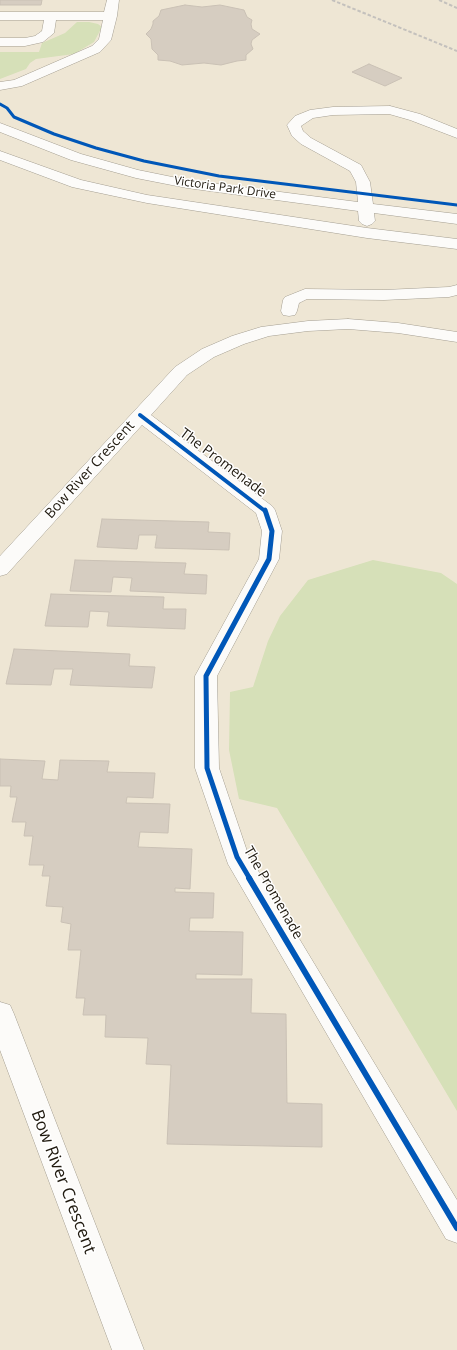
<!DOCTYPE html>
<style>
body{margin:0}
canvas{display:block;background:#eee6d4}
</style>
<canvas width="457" height="1350"></canvas>
<script>
const ctx = document.querySelector('canvas').getContext('2d');
ctx.lineJoin = 'round';
function fillPath(path, color) { ctx.fillStyle = color; ctx.fill(path, 'evenodd'); }
const toPath = rows => new Path2D(rows.map(r => 'M' + r).join(''));
function stroke(path, color, width, dash) { ctx.strokeStyle = color; ctx.lineWidth = width; ctx.lineCap = dash ? 'butt' : 'round'; ctx.setLineDash(dash || []); ctx.stroke(path); }
function drawText(font, color, halo, rows, align = 'center') {
  ctx.font = font + ' "Open Sans",sans-serif'; ctx.lineWidth = 3; ctx.setLineDash([]); ctx.textBaseline = 'middle'; ctx.strokeStyle = halo; ctx.fillStyle = color; for (const [text, x, y, turn = 0] of rows) {
    ctx.save(); ctx.translate(x, y); ctx.rotate((+turn || 0) * Math.PI / 180); ctx.textAlign = isNaN(turn) ? turn : align; if (halo) ctx.strokeText(text, 0, 0); ctx.fillText(text, 0, 0); ctx.restore();
  }
}
const green = toPath([
 [77,22,89,22,98,24,102,27,94,42,74,54,36,59,30,63,26,69,0,79,0,52,39,52,42,43,65,33],
 [373,560,441,573,457,584,457,1111,277,808,239,799,229,750,230,692,253,687,268,641,280,616,308,580]
]);
const building = toPath([
 [0,0,42,0,41,5,0,5,0,0],
 [185,5,202,7,220,5,244,10,247,17,252,20,251,24,252,29,260,34,252,40,251,44,253,49,246,55,246,60,237,61,221,65,204,63,182,65,170,61,158,60,158,55,152,49,151,39,146,34,151,29,153,24,153,21,159,16,161,10,185,5],
 [369,64,402,78,385,86,352,72,369,64],
 [102,519,209,522,208,532,230,533,229,550,155,548,157,535,139,535,137,549,97,547,102,519],
 [75,560,186,563,184,574,207,575,206,594,130,591,132,578,113,577,111,592,70,591,75,560],
 [51,594,164,597,163,609,186,609,185,629,107,626,109,612,90,611,88,627,45,626,51,594],
 [14,649,130,654,129,666,155,667,152,688,70,685,73,669,54,669,51,685,6,684,14,649],
 [0,759,45,761,42,779,58,780,60,760,109,761,107,772,155,773,153,798,127,797,126,803,170,804,168,833,140,832,138,847,192,849,190,889,175,888,175,892,214,893,213,918,190,918,189,931,243,932,242,975,196,974,196,979,252,979,251,1013,286,1014,287,1103,322,1104,322,1147,167,1144,171,1065,146,1064,148,1038,105,1037,106,1015,83,1015,85,998,76,998,81,950,68,950,71,924,61,922,63,907,46,906,50,876,42,876,44,865,29,865,33,836,24,836,26,822,12,822,17,797,10,797,11,786,0,786,0,759]
]);
const minor = toPath([
 [107,0,119,0,117,16,111,40,100,52,22,86,0,90,0,82,14,80,92,46,99,39,103,20,56,20,54,33,43,42,25,46,0,46,0,38,25,38,35,36,42,31,44,20,0,20,0,12,104,12,107,0],
 [390,106,420,114,457,129,457,138,410,120,389,114,333,115,313,118,301,126,303,131,311,138,361,165,370,182,373,204,457,214,457,224,374,213,375,221,372,224,367,226,362,224,359,221,358,211,187,188,136,178,71,160,0,132,0,123,81,154,138,170,187,180,358,202,356,182,350,171,301,144,292,136,287,125,295,116,310,110,333,107,390,106],
 [0,151,81,180,147,195,367,228,457,239,457,249,367,238,147,203,72,187,0,160,0,151],
 [457,285,457,295,449,297,384,300,307,299,299,303,297,311,295,315,289,316,283,315,281,311,283,300,285,297,305,289,384,290,449,287,457,285],
 [348,319,398,323,457,332,457,342,398,333,348,329,308,331,269,336,244,344,214,357,187,375,151,415,272,506,275,510,282,531,279,559,217,676,219,768,248,854,457,1200,457,1243,446,1239,228,864,195,768,195,676,259,559,262,531,256,513,142,425,7,574,0,576,0,556,175,367,202,349,232,336,261,327,308,321,348,319],
 [0,1002,10,1005,14,1014,144,1350,112,1350,0,1050,0,1002]
]);
const rail = toPath([
 [332,0,457,51],
 [439,0,457,8]
]);
const cyclewayFar3 = toPath([
 [0,104,7,108,14,117,54,134,96,148,144,161,219,176,457,205]
]);
const cyclewayFar2 = toPath([
 [140,415,265,511]
]);
const cyclewayFar1 = toPath([
 [250,879,237,857,207,768,206,676,269,559,272,531,265,510]
]);
const cycleway = toPath([
 [249,878,457,1228]
]);
const farStreetnames = [
 ["Victoria Park Drive",225,188,8]
];
const streetNames = [
 ["The Promenade",223,463,37],
 ["Bow River Crescent",90,470,-48],
 ["The Promenade",273,893,60]
];
const nearStreetnames = [
 ["Bow River Crescent",63,1182,69]
];
fillPath(green, '#d6e0b8');
fillPath(building, '#d6cdc1');
stroke(building, '#cac1b5', 1);
stroke(minor, '#a49e91', 1);
fillPath(minor, '#fcfbf9');
stroke(rail, '#c4c1bd', 2, [3.5, 2]);
stroke(cyclewayFar3, '#0057b8', 3);
stroke(cyclewayFar2, '#0057b8', 4);
stroke(cyclewayFar1, '#0057b8', 5);
stroke(cycleway, '#0057b8', 6);
drawText('12px', '#201a0f', '#fff', farStreetnames);
drawText('14px', '#201a0f', '#fff', streetNames);
drawText('17px', '#201a0f', '#fff', nearStreetnames);
</script>
